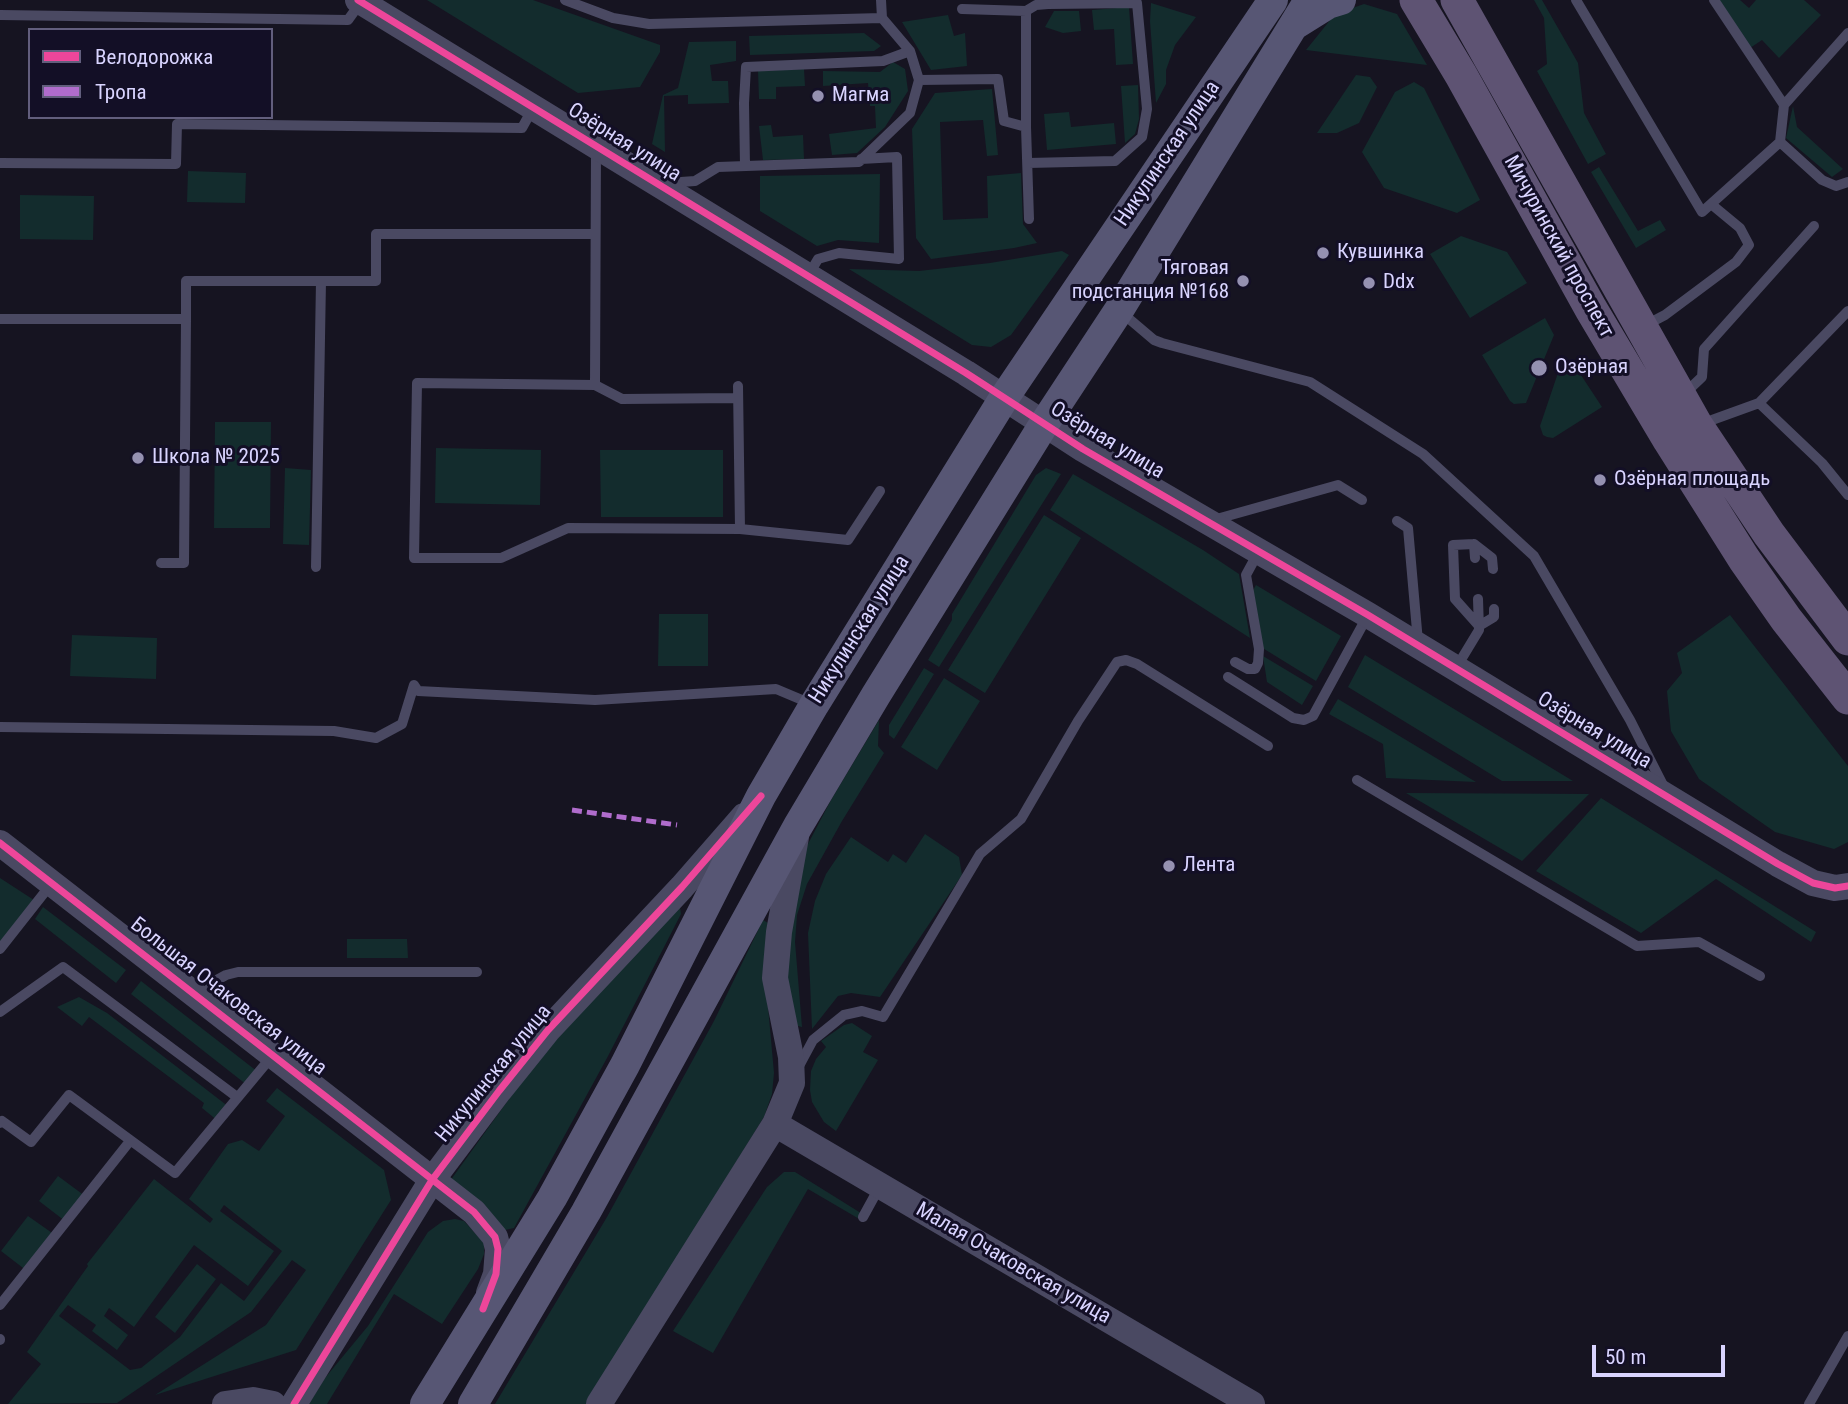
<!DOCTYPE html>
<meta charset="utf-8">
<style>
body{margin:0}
#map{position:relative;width:1848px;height:1404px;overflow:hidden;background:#161421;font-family:"Roboto Condensed",sans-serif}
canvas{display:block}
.legend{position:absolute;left:28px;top:28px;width:245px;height:91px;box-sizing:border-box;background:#130f26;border:2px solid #625e7d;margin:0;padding:9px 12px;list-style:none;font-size:21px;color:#d9d4ff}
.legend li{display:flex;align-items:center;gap:14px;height:35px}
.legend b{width:35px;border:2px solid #625e7d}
.scale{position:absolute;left:1592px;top:1345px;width:133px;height:32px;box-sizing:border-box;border:4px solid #d9d4ff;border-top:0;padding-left:9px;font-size:21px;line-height:24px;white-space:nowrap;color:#d9d4ff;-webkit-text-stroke:5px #130f26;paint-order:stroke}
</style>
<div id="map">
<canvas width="1848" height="1404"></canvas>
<ul class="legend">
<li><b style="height:9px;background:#ed469a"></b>Велодорожка</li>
<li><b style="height:9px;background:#b06ccc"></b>Тропа</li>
</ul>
<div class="scale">50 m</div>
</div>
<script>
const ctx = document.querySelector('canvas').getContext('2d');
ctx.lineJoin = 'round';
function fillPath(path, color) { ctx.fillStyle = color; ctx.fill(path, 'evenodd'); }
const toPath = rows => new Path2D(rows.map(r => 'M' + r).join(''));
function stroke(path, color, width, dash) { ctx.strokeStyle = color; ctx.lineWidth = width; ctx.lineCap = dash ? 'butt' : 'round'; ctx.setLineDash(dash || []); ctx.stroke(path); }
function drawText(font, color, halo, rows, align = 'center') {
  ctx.font = font + ' "Roboto Condensed",sans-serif'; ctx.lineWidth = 6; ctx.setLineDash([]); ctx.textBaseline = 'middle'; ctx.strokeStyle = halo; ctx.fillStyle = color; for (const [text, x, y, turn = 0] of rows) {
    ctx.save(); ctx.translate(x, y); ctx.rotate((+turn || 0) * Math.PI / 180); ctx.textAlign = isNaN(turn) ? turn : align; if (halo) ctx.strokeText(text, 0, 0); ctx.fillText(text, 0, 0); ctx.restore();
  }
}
const green = toPath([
 [427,0,533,0,660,45,660,52,640,87,578,93],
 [1534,0,1542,0,1578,63,1584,113,1606,154,1588,164,1537,71,1547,64,1544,18],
 [1714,0,1740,0,1749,8,1756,0,1804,0,1821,15,1779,58,1762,40,1747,50],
 [1151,3,1196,17,1175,45,1166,70,1166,84,1156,103,1150,21],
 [1364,4,1397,14,1427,65,1306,50,1335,14],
 [1129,7,1133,64,1116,65,1114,29,1094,30,1092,10],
 [1054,11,1079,11,1081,31,1063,33,1045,27],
 [948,15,954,36,965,33,967,66,931,70,902,22],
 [864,33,881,46,874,51,750,55,749,36],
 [736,41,736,61,710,65,712,81,728,81,729,103,688,104,688,95,664,96,665,152,652,144,663,95,678,88,689,42],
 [893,62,905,69,908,91,885,127,857,153,832,155,829,134,876,128,875,106,870,106,868,83,823,86,823,71,880,72],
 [804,69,805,86,776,87,776,99,759,99,758,71],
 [1356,75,1370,77,1377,87,1359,123,1337,133,1317,133],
 [1414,82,1424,88,1480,200,1457,213,1384,188,1362,152,1395,92],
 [1138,85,1139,119,1135,134,1125,143,1121,86],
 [992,89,998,155,987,156,983,120,940,122,943,220,988,218,987,176,1021,173,1023,224,1037,243,1014,248,931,259,916,238,912,129,935,93],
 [1793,106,1797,127,1843,169,1832,177,1786,138],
 [1069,112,1071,127,1114,123,1116,144,1047,150,1044,114],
 [771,125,773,137,803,135,804,159,763,160,759,126],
 [1599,167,1638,231,1660,220,1666,230,1636,248,1591,172],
 [188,171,246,173,245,203,187,202],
 [880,174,879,243,838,240,817,246,760,211,760,176],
 [20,195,94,196,93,240,20,239],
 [1461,236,1507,252,1527,283,1470,318,1430,254],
 [1062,251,1069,255,1011,335,991,347,972,345,849,269,919,271,990,263],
 [1545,318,1554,335,1526,403,1514,404,1510,401,1482,355],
 [1566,364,1575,366,1602,407,1553,438,1547,437,1543,435,1540,426,1560,367],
 [215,422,271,422,270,528,214,528],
 [436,448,541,450,540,505,435,503],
 [600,450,723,450,723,517,601,517],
 [285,468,311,470,309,545,283,544],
 [1046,468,1061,474,939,667,928,660,952,620,952,614,1036,475],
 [1073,474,1203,550,1239,574,1250,638,1050,510],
 [1044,515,1081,538,985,693,948,670],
 [1256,585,1341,636,1316,681,1261,647,1252,592],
 [659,614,708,614,708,666,658,666],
 [1730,615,1848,766,1848,842,1834,849,1775,832,1699,779,1671,731,1667,691,1682,673,1677,653],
 [72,635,157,638,156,679,70,676],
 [1365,655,1573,781,1502,781,1348,687],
 [1263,656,1313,686,1302,705,1267,682],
 [924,668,934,674,894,739,889,735,889,725],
 [944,678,980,701,937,770,901,747],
 [1338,699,1476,782,1386,778,1383,744,1329,714],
 [879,720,878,746,884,753,842,821,807,884,797,915,795,942,802,1027,790,1024,781,1006,788,882,831,800],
 [1406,793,1589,794,1522,861],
 [1601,798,1816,932,1811,942,1716,879,1641,933,1536,871],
 [925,834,959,857,962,875,880,997,851,993,838,996,812,1029,808,933,815,901,826,874,851,837,888,862,893,854,906,863],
 [0,878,37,902,0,949],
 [43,907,126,970,116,983,35,919],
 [680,907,681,914,607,1058,514,1228,505,1230,450,1181,532,1067,629,959],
 [763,920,768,923,764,962,774,1073,772,1094,764,1117,586,1404,495,1404,607,1217,714,1021],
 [347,939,407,939,408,958,347,958],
 [141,981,258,1072,247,1085,131,994],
 [79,997,107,1013,229,1107,218,1121,202,1108,204,1103,89,1017,82,1026,57,1007],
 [852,1023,872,1036,863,1052,878,1060,836,1131,824,1122,812,1102,810,1090,811,1071,816,1059,826,1047,821,1041,844,1025],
 [277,1088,384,1170,391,1200,296,1350,155,1395,266,1325,306,1270,292,1260,251,1312,117,1403,8,1404,41,1364,27,1352,88,1266,87,1264,154,1179,210,1223,213,1219,189,1199,228,1144,242,1140,259,1151,285,1116,266,1101],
 [224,1205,282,1251,244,1301,221,1283,180,1337,141,1368,130,1370,59,1316,68,1305,96,1325,92,1331,117,1350,128,1335,104,1316,109,1308,134,1327,194,1245,248,1286,274,1251,220,1211],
 [784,1172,795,1172,864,1215,861,1220,808,1189,713,1353,673,1331,767,1187],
 [58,1176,85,1196,65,1221,39,1201],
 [28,1216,55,1235,27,1271,1,1251],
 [455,1219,464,1221,484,1243,484,1254,478,1269,442,1324,394,1294,327,1404,309,1404,325,1378,368,1326,428,1232,443,1221],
 [197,1264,216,1279,175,1333,155,1317]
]);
const service = toPath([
 [565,0,613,18,649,24,882,18],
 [881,0,882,18,910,51,919,80,998,79,1004,121,1026,127,1029,219],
 [1576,0,1702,212,1780,142,1784,105,1714,0],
 [962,9,1026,11],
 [0,15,348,20,361,2],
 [1784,105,1848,33],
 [1026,127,1026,11,1036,5,1048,4,1137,3,1147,109,1142,137,1115,161,1028,163],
 [1780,142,1822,180,1836,186,1848,182],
 [0,163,176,164,177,124,522,128,533,108],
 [745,166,744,103,746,67,883,61,910,51],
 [667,183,695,181,718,167,859,162,910,113,919,80],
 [808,276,818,259,839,253,899,259,897,157,861,159],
 [1121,312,1154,340,1162,343,1310,382,1423,454,1534,556,1630,720,1665,789],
 [0,319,186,319,186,281,376,281,376,234,595,234],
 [1644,326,1665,315,1736,262,1749,245,1740,228,1711,204],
 [595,385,596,149],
 [738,386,740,529,848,540,880,491],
 [1683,395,1702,377,1704,349,1814,226],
 [738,398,622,399,595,385,417,383,414,558,501,558,568,528,740,529],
 [1759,403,1848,311],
 [1701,424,1759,403,1822,463,1848,495],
 [1213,520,1338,485,1362,500],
 [1397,521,1408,528,1418,642],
 [1474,544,1492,558,1493,569],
 [1475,558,1474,544,1453,545,1455,599,1479,626,1494,617,1494,609],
 [161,563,184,563,186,319],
 [316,567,321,281],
 [1235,662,1248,669,1255,669,1258,663,1259,649,1246,575,1259,551],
 [1456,668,1479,630,1478,599],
 [1228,677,1293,718,1304,720,1313,716,1368,615],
 [0,727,334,731,376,738,402,724,414,685,418,691,595,700,776,689,814,705],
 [1357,780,1637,946,1699,942,1760,976],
 [0,949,52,883],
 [201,999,215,981,226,975,238,972,477,972],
 [0,1012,63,967,237,1097],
 [798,1068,813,1040,844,1015,862,1011,883,1017,980,854,1021,819,1078,721,1117,662,1126,660,1137,664,1268,746],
 [0,1123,2,1121,31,1142,69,1095,175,1173,273,1055],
 [863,1217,880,1186],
 [0,1305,130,1141],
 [0,1339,0,1340],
 [1809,1404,1848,1336]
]);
const tertiary = toPath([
 [358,0,966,373,1083,449,1368,615,1778,864,1813,883,1835,888,1848,886],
 [0,843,474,1212,495,1237,498,1249,496,1274,489,1293],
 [775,1124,1252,1404],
 [225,1404,253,1400,273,1404],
 [294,1404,432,1180,499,1091,548,1030,682,887,744,816],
 [599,1404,775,1124,792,1083,791,1057,775,978,779,932,796,837]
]);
const secondary = toPath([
 [1296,24,1328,4,1341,0],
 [425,1404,552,1198,625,1065,761,796,814,705,1004,398,1273,0],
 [473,1404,586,1212,798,826,876,695,1044,424,1119,310,1309,0]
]);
const primary = toPath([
 [1416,0,1461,75,1591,309,1669,440,1744,559,1786,619,1848,698],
 [1457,0,1697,426,1769,534,1848,639]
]);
const quiet = toPath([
 [572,810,677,825]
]);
const cycleway = toPath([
 [358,0,966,373,1083,449,1368,615,1778,864,1813,883,1835,888,1848,886],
 [0,843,474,1212,495,1237,498,1249,496,1274,483,1309],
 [294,1404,432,1180,499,1091,548,1030,682,887,761,796]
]);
const markers = [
 [818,96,7,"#9591b1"],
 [1323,253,7,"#9591b1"],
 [1243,281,7,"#9591b1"],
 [1369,283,7,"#9591b1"],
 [1539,368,9,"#9591b1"],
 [138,458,7,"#9591b1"],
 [1600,480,7,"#9591b1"],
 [1169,866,7,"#9591b1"]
];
const poiNames = [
 ["Магма",832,96],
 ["Кувшинка",1337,253],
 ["Тяговая",1229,269,"right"],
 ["подстанция №168",1229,293,"right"],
 ["Ddx",1383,283],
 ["Озёрная",1555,368],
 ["Школа № 2025",152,458],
 ["Озёрная площадь",1614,480],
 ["Лента",1183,866]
];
const streetNames = [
 ["Озёрная улица",624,143,32],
 ["Никулинская улица",1168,154,-56],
 ["Мичуринский проспект",1558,247,61],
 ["Озёрная улица",1107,441,31],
 ["Никулинская улица",860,630,-58],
 ["Озёрная улица",1594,731,31],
 ["Большая Очаковская улица",228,997,38],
 ["Никулинская улица",494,1074,-51],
 ["Малая Очаковская улица",1013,1264,30]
];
fillPath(green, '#132c2d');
stroke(service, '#4a4962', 10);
stroke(tertiary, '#4a4962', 26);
stroke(secondary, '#575674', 30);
stroke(primary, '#5e5373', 33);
stroke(quiet, '#b06ccc', 5, [10, 5]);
stroke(cycleway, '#ed469a', 7);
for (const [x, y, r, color] of markers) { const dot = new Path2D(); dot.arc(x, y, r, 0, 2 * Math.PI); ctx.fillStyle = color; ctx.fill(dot); stroke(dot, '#130f26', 2.5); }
drawText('21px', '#d9d4ff', '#130f26', poiNames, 'left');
drawText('21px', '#d9d4ff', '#130f26', streetNames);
</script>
